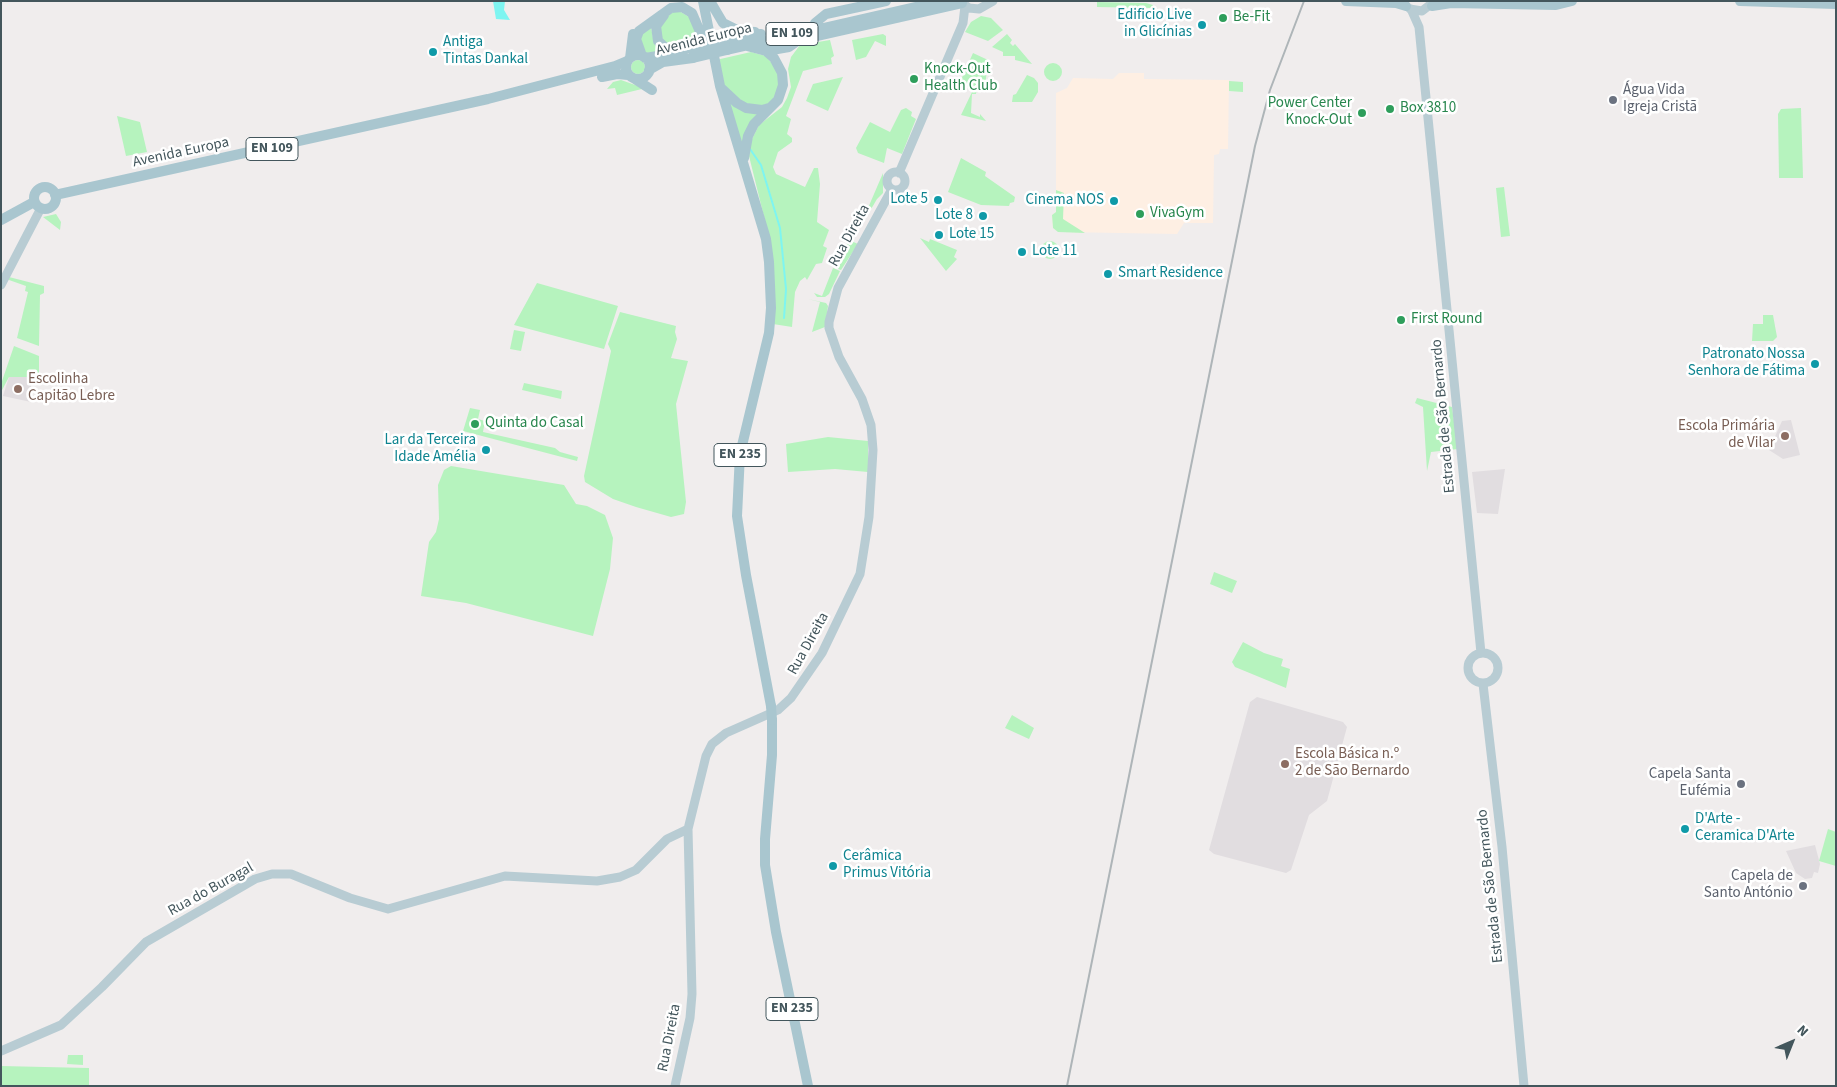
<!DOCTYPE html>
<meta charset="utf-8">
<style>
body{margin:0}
#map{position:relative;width:1837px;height:1087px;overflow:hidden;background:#f0eded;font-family:"Source Sans 3",sans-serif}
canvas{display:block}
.frame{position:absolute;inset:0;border:2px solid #43565c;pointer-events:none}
.north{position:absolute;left:1767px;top:1017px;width:50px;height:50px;-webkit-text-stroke:4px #fff;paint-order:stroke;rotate:44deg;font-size:14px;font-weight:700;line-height:20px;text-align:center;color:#43565c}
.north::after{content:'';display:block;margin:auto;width:18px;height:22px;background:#43565c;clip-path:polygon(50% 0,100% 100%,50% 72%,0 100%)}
</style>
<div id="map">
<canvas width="1837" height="1087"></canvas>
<div class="frame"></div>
<div class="north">N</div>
</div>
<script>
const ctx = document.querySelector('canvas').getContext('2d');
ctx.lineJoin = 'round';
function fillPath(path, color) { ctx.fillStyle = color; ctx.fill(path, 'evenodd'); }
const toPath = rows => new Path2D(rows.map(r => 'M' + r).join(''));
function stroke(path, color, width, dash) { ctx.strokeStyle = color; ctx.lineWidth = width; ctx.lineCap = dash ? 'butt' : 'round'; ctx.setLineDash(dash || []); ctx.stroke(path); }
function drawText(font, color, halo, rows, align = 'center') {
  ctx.font = font + ' "Source Sans 3",sans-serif'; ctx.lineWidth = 5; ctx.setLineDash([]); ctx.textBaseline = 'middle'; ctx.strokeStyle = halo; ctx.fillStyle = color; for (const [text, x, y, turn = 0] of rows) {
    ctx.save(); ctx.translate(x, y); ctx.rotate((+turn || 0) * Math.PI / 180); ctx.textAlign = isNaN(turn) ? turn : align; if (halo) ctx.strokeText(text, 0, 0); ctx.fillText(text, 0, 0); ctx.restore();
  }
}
const commercial = toPath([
 [1119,73,1144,73,1144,79,1229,80,1228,149,1220,149,1219,154,1214,155,1213,223,1184,223,1177,234,1062,232,1053,228,1052,215,1056,212,1056,93,1067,88,1073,78,1113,79]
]);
const education = toPath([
 [9,377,31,377,31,402,3,396],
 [1791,420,1800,455,1783,459,1769,450,1782,421],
 [1505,469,1498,514,1477,513,1472,472],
 [1257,697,1343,722,1347,727,1327,801,1309,815,1291,870,1286,873,1214,854,1209,850,1250,702],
 [1815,845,1820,864,1818,873,1814,872,1812,878,1805,879,1796,873,1786,851]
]);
const green = toPath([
 [1097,2,1146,3,1153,5,1153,8,1097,7],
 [679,11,691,18,700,44,674,49,662,41,660,26,664,19,673,12],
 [981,16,991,18,1003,30,988,41,965,32,971,22],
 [651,27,653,38,662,51,647,53,641,49,640,34],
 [883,34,886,36,886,46,875,41,866,57,856,60,852,40],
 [1007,34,1012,40,1010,43,1013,46,1015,44,1032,64,1015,60,1015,56,1003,56,1003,52,992,47],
 [830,40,834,56,831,58,832,64,803,71,786,116,791,119,787,134,792,138,792,142,778,152,773,167,776,174,805,187,814,168,818,168,820,184,817,222,829,230,823,246,827,248,822,263,816,264,807,280,805,277,800,281,795,292,792,327,773,324,767,229,749,156,751,141,759,125,782,107,787,98,791,87,788,69,791,57,800,45],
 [751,52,766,56,778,71,779,88,771,103,760,106,739,102,723,87,716,60],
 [973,53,988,60,985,87,977,87,976,94,972,94,971,113,980,117,980,114,986,121,961,115,973,90,960,82],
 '631 67a7 7 0 1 1 14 0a7 7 0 1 1-14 0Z',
 '1044 72a9 9 0 1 1 18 0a9 9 0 1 1-18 0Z',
 [1027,75,1034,78,1038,83,1038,92,1032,102,1012,102,1013,95,1016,94],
 [843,77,828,111,806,101,813,84],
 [621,80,638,86,642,89,617,95,615,88,607,89,613,82],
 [1229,81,1243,82,1243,92,1229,91],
 [726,99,760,112,740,149],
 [906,108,912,112,911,116,916,119,902,154,887,148,884,163,858,153,856,148,870,122,890,132,901,110],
 [1801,108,1803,178,1779,178,1778,114,1781,109],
 [117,116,140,122,147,152,126,156],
 [961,158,986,172,985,176,1015,197,1014,202,1010,203,1009,206,981,205,948,192],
 [883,173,883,193,877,199,867,216,865,215],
 [1504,187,1510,236,1501,237,1496,188],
 [1056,190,1064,193,1063,219,1085,233,1058,232,1053,228,1052,215,1056,212],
 [56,214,61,222,60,230,43,217],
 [920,238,929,242,930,239,957,250,954,257,957,259,946,271],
 [849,240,858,244,841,270,836,268],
 '1041 250a9 9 0 1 1 18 0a9 9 0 1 1-18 0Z',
 [833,268,840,271,829,294,825,297,817,297,814,293,822,296],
 [9,277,44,286,44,293,40,295,39,346,17,338,28,292,25,291,26,286,9,280],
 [537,283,618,306,604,349,514,325],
 [808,299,826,303,828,306,825,327,812,332,820,302],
 [620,312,676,326,675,332,677,339,671,358,688,361,676,404,686,502,684,514,671,517,636,507,613,499,585,482,584,476,611,351,608,344],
 [1763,315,1773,315,1777,337,1773,341,1752,341,1753,324,1763,324],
 [514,330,525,332,521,351,510,349],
 [14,346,39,356,39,385,32,385,31,377,9,377,1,392,1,384],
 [524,383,562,391,561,399,522,390],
 [1417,398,1452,407,1458,449,1431,452,1427,471,1423,407,1415,403],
 [470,408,480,410,478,419,485,421,483,432,555,448,560,452,578,457,577,461,463,431],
 [828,437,868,441,868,472,835,469,788,472,786,444],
 [451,466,564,485,576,504,587,506,605,515,613,538,610,569,593,636,466,603,421,596,429,542,436,532,439,519,438,485,444,470],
 [1214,572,1237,581,1232,593,1210,584],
 [1243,642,1264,653,1283,659,1281,666,1290,669,1286,688,1235,667,1232,662],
 [1012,715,1034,728,1029,739,1005,728],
 [1828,829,1836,832,1836,866,1819,861],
 [68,1055,83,1055,83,1065,67,1064],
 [1,1066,89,1068,89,1086,1,1086]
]);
const water = toPath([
 [493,1,505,1,504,10,510,20,496,19]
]);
const stream = toPath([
 [750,149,761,165,780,228,786,289,784,318]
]);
const secondary = toPath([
 [962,3,969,8,979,9,993,1],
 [1410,9,1422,11,1435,1],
 [1411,9,1419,27,1481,653],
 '887 181a9 9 0 1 1 18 0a9 9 0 1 1-18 0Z',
 [899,173,963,23,965,6],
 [1,285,41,208],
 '1468 668a15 15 0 1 1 30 0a15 15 0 1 1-30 0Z',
 [1483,684,1502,847,1524,1086],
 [1,1051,61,1025,102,987,146,942,255,879,272,874,291,874,350,898,388,909,505,876,597,881,620,877,636,870,667,839,688,829],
 [675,1086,690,1018,692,994,688,829,706,756,712,744,726,733,778,710,791,698,822,653,860,574,869,517,873,450,871,425,862,399,839,357,829,328,829,322,838,288,892,189]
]);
const primary = toPath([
 [703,1,720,86,766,239,769,262,771,308,769,333,740,454,737,516,746,575,771,706],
 [710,1,723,23,739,31,755,32],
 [1346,1,1396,3,1406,6],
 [1740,1,1836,4],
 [1432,6,1451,3,1556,5,1572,1],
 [664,15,656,26,658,41,668,50,683,52],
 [815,23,826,14,886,1],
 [799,40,962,3],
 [725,42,761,34],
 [727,50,942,1],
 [766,51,789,47,803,37],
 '626 67a12 12 0 1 1 24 0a12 12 0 1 1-24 0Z',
 [642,56,636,39,639,31,671,8,682,7,692,13,704,41],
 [630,58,633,34],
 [645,58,676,53],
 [649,70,663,62,693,58],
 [602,77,617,74,628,75],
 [635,79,652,90],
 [722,89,737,103,746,108,762,110,769,108],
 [744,158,748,136,754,124,778,100,783,85,782,73,774,58,766,51,747,46],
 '34 198a11 11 0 1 1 22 0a11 11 0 1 1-22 0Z',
 [55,195,488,99,615,66,627,61],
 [1,220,34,202],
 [772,720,772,755,765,839,765,865,776,932,808,1086]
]);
const rail = toPath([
 [1067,1086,1255,146,1270,90,1304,1]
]);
const primaryBridge = toPath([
 [692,50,725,42],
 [693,58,727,50],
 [771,706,772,720]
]);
const markers = [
 [1223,18,5,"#2e9e5b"],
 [1202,25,5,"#0f9aa8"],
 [433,52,5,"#0f9aa8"],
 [914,79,5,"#2e9e5b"],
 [1613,100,5,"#6b7280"],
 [1390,109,5,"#2e9e5b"],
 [1362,113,5,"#2e9e5b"],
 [938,200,5,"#0f9aa8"],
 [1114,201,5,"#0f9aa8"],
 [1140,214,5,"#2e9e5b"],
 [983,216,5,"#0f9aa8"],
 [939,235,5,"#0f9aa8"],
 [1022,252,5,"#0f9aa8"],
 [1108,274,5,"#0f9aa8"],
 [1401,320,5,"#2e9e5b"],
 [1815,364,5,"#0f9aa8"],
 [18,389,5,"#8d6e63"],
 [475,424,5,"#2e9e5b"],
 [1785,436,5,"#8d6e63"],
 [486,450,5,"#0f9aa8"],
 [1285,764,5,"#8d6e63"],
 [1741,784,5,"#6b7280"],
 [1685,829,5,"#0f9aa8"],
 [833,866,5,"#0f9aa8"],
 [1803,886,5,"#6b7280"]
];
const shields = [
 [792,34,52],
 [272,149,52],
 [740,455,52],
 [792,1009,52]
];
const shieldNames = [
 ["EN 109",792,34],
 ["EN 109",272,149],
 ["EN 235",740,455],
 ["EN 235",792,1009]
];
const cultureNames = [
 ["Edificio Live",1192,16],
 ["in Glicínias",1192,33],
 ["Antiga",443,43,"left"],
 ["Tintas Dankal",443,60,"left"],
 ["Lote 5",928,200],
 ["Cinema NOS",1104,201],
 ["Lote 8",973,216],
 ["Lote 15",949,235,"left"],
 ["Lote 11",1032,252,"left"],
 ["Smart Residence",1118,274,"left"],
 ["Patronato Nossa",1805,355],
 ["Senhora de Fátima",1805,372],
 ["Lar da Terceira",476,441],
 ["Idade Amélia",476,458],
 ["D'Arte -",1695,820,"left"],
 ["Ceramica D'Arte",1695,837,"left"],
 ["Cerâmica",843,857,"left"],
 ["Primus Vitória",843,874,"left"]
];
const leisureNames = [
 ["Be-Fit",1233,18],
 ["Knock-Out",924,70],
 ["Health Club",924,87],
 ["Power Center",1352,104,"right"],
 ["Knock-Out",1352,121,"right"],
 ["Box 3810",1400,109],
 ["VivaGym",1150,214],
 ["First Round",1411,320],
 ["Quinta do Casal",485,424]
];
const streetNames = [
 ["Avenida Europa",704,40,-14],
 ["Avenida Europa",181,153,-12],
 ["Rua Direita",850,236,-61],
 ["Estrada de São Bernardo",1444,416,-95],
 ["Rua Direita",809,644,-61],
 ["Estrada de São Bernardo",1491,886,-96],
 ["Rua do Buragal",211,890,-29],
 ["Rua Direita",670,1038,-79]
];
const worshipNames = [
 ["Água Vida",1623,91,"left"],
 ["Igreja Cristã",1623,108,"left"],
 ["Capela Santa",1731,775],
 ["Eufémia",1731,792],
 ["Capela de",1793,877],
 ["Santo António",1793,894]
];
const educationNames = [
 ["Escolinha",28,380],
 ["Capitão Lebre",28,397],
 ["Escola Primária",1775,427,"right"],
 ["de Vilar",1775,444,"right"],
 ["Escola Básica n.º",1295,755],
 ["2 de São Bernardo",1295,772]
];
fillPath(commercial, '#feefe3');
fillPath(education, '#e1dde0');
fillPath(green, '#b6f3be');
fillPath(water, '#7ef5f1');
stroke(stream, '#7ef5f1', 2);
stroke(secondary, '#b8ccd3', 9);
stroke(primary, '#a9c6cf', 10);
stroke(rail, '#aeb5b8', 2);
stroke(primaryBridge, '#a9c6cf', 10);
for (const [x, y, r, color] of markers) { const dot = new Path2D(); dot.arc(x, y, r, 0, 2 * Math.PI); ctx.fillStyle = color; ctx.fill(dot); stroke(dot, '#fff', 2); }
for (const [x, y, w] of shields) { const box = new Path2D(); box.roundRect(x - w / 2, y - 11.5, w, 23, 4); ctx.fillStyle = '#fff'; ctx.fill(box); stroke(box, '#43565c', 1); }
drawText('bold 14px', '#43565c', null, shieldNames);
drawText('15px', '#0d838f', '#fff', cultureNames, 'right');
drawText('15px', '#27864d', '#fff', leisureNames, 'left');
drawText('15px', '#43565c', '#fff', streetNames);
drawText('15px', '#5b616d', '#fff', worshipNames, 'right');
drawText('15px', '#785e54', '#fff', educationNames, 'left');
</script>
